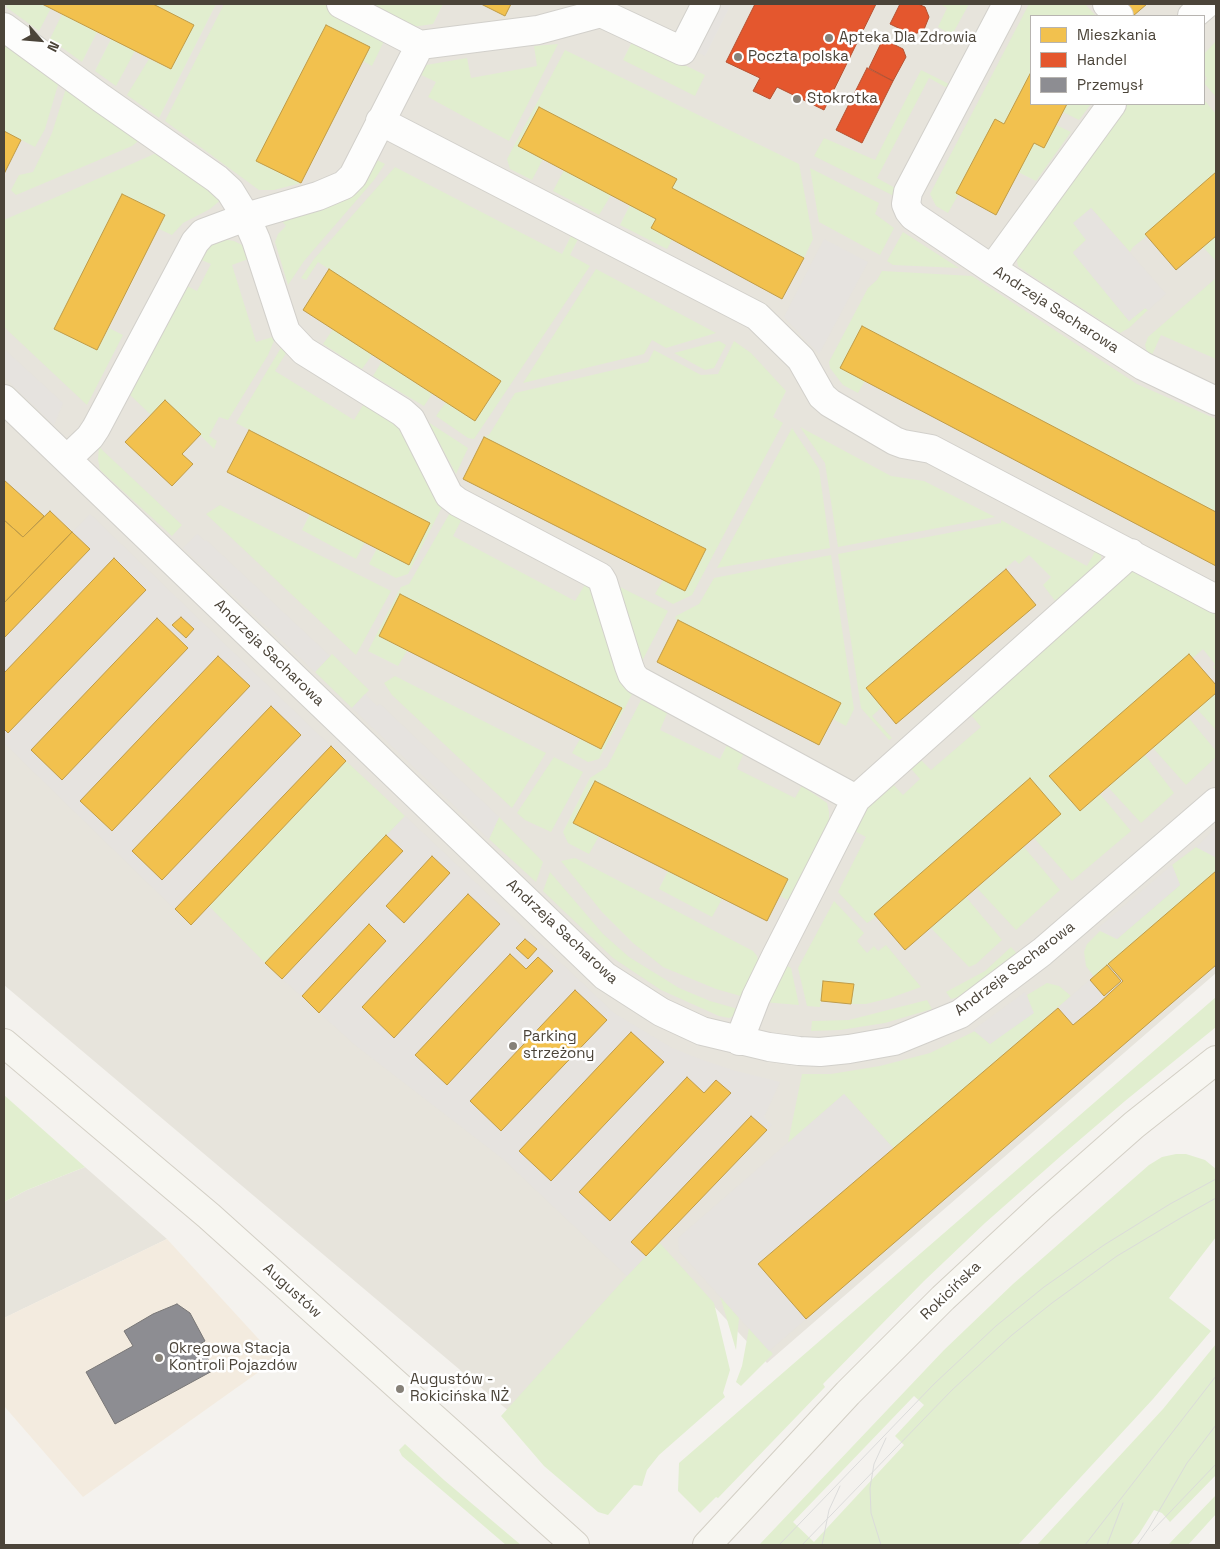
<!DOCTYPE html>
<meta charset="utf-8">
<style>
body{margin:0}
#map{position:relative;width:1220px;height:1549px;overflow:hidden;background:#f4f2ee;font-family:"Space Grotesk",sans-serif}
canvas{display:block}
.frame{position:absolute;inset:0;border:5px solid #4b4439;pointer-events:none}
.legend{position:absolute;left:1030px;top:15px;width:175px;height:90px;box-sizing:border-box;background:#fff;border:1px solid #b7b4b0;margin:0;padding:6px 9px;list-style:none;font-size:15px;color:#4b4439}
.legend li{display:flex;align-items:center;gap:10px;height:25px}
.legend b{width:25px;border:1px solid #b7b4b0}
.north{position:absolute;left:15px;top:15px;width:50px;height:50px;-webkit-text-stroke:4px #fff;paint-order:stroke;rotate:117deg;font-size:14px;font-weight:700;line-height:20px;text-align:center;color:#4b4439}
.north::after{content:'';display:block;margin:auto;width:18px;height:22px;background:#4b4439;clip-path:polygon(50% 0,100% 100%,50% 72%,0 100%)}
</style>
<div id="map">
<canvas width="1220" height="1549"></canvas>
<div class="frame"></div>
<ul class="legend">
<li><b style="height:14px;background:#f2c14e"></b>Mieszkania</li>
<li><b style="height:14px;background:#e4572e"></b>Handel</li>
<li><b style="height:14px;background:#8d8d92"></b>Przemysł</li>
</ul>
<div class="north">N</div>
</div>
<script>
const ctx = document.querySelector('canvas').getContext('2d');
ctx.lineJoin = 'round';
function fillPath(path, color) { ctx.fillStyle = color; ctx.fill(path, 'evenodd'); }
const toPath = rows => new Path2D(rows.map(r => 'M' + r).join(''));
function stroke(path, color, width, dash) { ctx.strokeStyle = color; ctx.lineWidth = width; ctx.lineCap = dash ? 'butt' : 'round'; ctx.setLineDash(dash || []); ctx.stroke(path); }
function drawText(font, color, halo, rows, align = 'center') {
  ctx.font = font + ' "Space Grotesk",sans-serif'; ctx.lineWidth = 5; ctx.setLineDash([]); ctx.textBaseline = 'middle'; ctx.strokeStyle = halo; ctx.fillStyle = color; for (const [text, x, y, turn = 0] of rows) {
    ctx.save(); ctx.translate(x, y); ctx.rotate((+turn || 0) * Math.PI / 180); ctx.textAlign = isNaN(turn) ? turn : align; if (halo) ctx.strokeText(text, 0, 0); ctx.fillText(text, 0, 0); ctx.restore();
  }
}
const residential = toPath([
 [4,4,1216,4,1216,973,767,1363,666,1255,517,1418,4,985],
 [1031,16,1204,16,1204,104,1031,104],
 [85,1167,167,1239,4,1318,4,1202,27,1190]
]);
const commercial = toPath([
 [167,1239,277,1359,83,1497,4,1406,4,1318]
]);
const green = toPath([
 [8,4,42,4,51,8,39,31,6,7],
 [153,4,216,4,159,118,127,95,149,59,171,69,194,25],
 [224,4,324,4,386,37,372,66,363,61,370,47,326,25,257,161,301,183,274,190,259,190,165,121],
 [374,4,443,4,433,24,412,27,373,11],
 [940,4,969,4,952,35,938,27,947,8],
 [1029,4,1085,4,1096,16,1031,16,1031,72,1004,124,995,119,956,193,958,195,948,213,936,206,930,194],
 [62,14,97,32,82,62,50,39],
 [4,38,60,78,45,129,35,147,4,131],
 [111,39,135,51,116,86,95,71],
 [633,40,705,75,695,96,623,60],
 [1216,41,1216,97,1204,83,1207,78,1204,75,1204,52,1205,53],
 [558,44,509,141,428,97,436,82,417,73,426,65,467,58,471,78,537,66,534,46],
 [565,50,799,164,813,239,804,258,672,188,677,179,539,107,518,146,543,159,532,180,510,169,507,159],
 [921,70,951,85,949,89,929,78,877,178,897,189,894,196,814,156,824,138,875,160],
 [67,85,142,138,132,146,16,195,11,190,19,175,33,172,52,133],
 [1204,100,1216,114,1216,172,1145,234,1147,236,1133,247,1130,252,1091,208,1086,240,1073,252,1129,321,1145,308,1148,310,1129,328,1120,333,1029,274,1018,266,1016,255,1121,104,1204,104],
 [1067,104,1091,104,1079,120,1063,112],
 [1056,125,1071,132,1036,181,1018,172,1034,143,1044,148],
 [161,151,223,198,210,209,183,223,172,235,159,229,165,215,122,194,55,329,97,350,109,328,123,335,87,405,4,327,4,220],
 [373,158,385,164,374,180,304,261,288,285,275,242,278,234,286,226,282,221],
 [395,167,562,254,572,234,578,239,570,255,590,266,474,439,468,438,436,416,446,402,475,421,501,381,318,262,306,280,301,278,314,259],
 [810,168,879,203,875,214,894,228,880,255,819,222],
 [564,170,611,195,599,215,553,191],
 [630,205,656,219,651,228,672,240,667,249,620,225],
 [903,232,959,268,893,265,887,261],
 [1216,236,1216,259,1215,260,1203,247],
 [222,239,234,241,246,247,251,258,232,265,256,342,276,336,268,355,228,420,219,417,209,436,217,441,214,449,165,400,151,415,128,393,185,285,197,291,211,264,199,259,211,244],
 [596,269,716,333,666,348,652,340,644,354,523,383],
 [882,271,972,276,1137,384,1216,419,1216,512,862,326,840,368,865,381,858,393,843,385,830,368,829,362,868,288,877,280],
 [1216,278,1216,359,1161,335,1152,355,1147,352,1145,345,1148,337],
 [333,329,372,355,362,369,323,344],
 [719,341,726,345,714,368,705,370,674,353],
 [734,341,751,353,786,391,773,417,783,423,692,595,673,604,655,594,663,580,685,591,706,549,484,437,489,435,515,393,648,362,654,350,701,375,718,374],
 [282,346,288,350,275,371,354,420,365,402,400,426,444,503,408,574,396,578,369,564,377,548,409,565,430,523,236,423],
 [382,361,432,394,424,406,373,376],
 [428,422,468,448,456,474],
 [800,427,891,476,924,481,995,517,838,547,825,463],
 [792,428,819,469,830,548,717,568],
 [99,447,182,525,172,536,100,470,98,459],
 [220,505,391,591,356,655,206,514],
 [451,511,463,517,453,536,575,601,587,581,593,586,634,690,599,759,588,762,572,753,580,739,601,749,622,708,400,595,379,636,407,651,398,666,368,651,401,587,409,584],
 [310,514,365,542,356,559,302,530],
 [1001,520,1087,566,1096,550,1101,555,1101,564,1059,606,1043,585,1051,577,1029,555,1019,564,1015,560,866,688,882,707,872,716,892,738,889,740,861,708,838,554,1001,523],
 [831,555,854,709,846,726,833,719,840,703,675,619,676,616,699,604,714,578],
 [1124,570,1140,571,1216,611,1216,671,1213,667,1215,664,1203,649,1193,658,1189,655,1049,776,1080,811,1100,794,1131,831,1072,881,1034,838,1061,814,1030,778,874,914,876,917,867,923,838,892,866,837,851,829,869,798,889,780,903,795,920,779,906,763,916,755,931,770,981,727,967,710],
 [614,584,668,611,639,667],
 [332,654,369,690,352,708,315,672],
 [395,676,546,753,512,808,392,695,384,683],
 [1216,693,1216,730,1197,709],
 [642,698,668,711,660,730,720,759,729,741,745,750,737,769,795,798,805,780,810,783,808,790,827,803,829,812,829,829,794,903,780,896,788,879,595,781,573,823,599,836,589,854,568,843,563,832,590,778,607,767],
 [1188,717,1216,751,1216,757,1186,785,1153,748],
 [1145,755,1174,793,1141,823,1108,787],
 [554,757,583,772,551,832,525,820,517,813],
 [346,761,405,816,265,963,209,906],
 [499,817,543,862,536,882,489,839],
 [1024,847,1060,890,1016,930,977,888],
 [1196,847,1215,857,1216,856,1216,871,1094,977,1086,966,1084,952,1087,944,1100,931,1117,939,1180,885,1172,865],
 [575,858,753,951,757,956,760,968,744,997,716,989,663,967,633,943,602,912,561,861],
 [668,871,722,899,712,917,659,889],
 [550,872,603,934,629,957,679,988,710,1001,738,1009,735,1015,729,1018,719,1016,661,990,613,958,543,891],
 [966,897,1002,940,976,964,969,967,931,928],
 [834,901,864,933,857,941,867,953,874,946,878,951,886,945,921,987,890,998,866,1004,851,1004,853,984,823,981,820,1007,807,1006,798,968],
 [1011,947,1019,956,966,995,951,999,946,992,985,971],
 [783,964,791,968,799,1005,763,1002],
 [1047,983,1059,986,1071,996,894,1149,844,1094,788,1143,802,1074,831,1074,880,1066,930,1053,975,1031,990,1044,1033,1013,1027,995],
 [1216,997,1216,1027,1125,1101,1062,1155,985,1223,924,1281,823,1384,825,1387,718,1498,716,1497,700,1513,678,1491,679,1463],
 [927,1000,932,1009,885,1023,840,1030,811,1031,812,1021,849,1020],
 [4,1095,85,1167,27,1190,4,1202],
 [1176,1154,1186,1154,1205,1160,1216,1169,1216,1237,1169,1298,1211,1331,1153,1399,1018,1545,759,1545,944,1350,1013,1284,1149,1165,1162,1157],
 [914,1396,924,1405,895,1436,904,1445,814,1542,793,1522],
 [659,1242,714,1303,730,1370,723,1393,725,1397,659,1455,647,1470,642,1486,634,1485,608,1515,598,1512,544,1466,501,1416,627,1276],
 [720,1296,739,1318,736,1350],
 [749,1328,773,1354,741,1386,736,1382,742,1366],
 [1216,1344,1216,1475,1170,1522,1162,1513,1154,1510,1139,1534,1130,1545,1037,1545,1163,1409],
 [405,1444,444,1480,521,1545,506,1545,437,1486,402,1456,399,1450],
 [1216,1495,1216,1514,1188,1545,1168,1545]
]);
const parking = toPath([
 [712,4,731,4,705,56,690,48],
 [1091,208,1166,294,1148,310,1145,308,1129,321,1073,253,1086,240,1073,223],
 [824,239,868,262,819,354,784,317],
 [4,349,63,403,54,425,4,377],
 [90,514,346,761,191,925,4,743,4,603],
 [197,534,205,541,206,540,330,656,315,672,183,548],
 [365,694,377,706,380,704,499,817,489,839,352,708],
 [405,816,614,1013,672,1048,700,1059,736,1071,780,1082,764,1117,772,1125,627,1276,503,1159,355,1045,265,963],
 [1216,828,1216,856,1215,857,1196,847],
 [1172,865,1180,885,1117,939,1097,929],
 [1216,871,1216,965,769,1351,679,1251,678,1238,844,1094,894,1149],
 [1025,992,1034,1013,990,1044,973,1030]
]);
const homes = toPath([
 [42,4,153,4,194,25,171,69,42,4],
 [481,4,511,4,505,16,481,4],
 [1119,4,1147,4,1133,16,1130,16,1119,4],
 [326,25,370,47,301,183,256,161,326,25],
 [1031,72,1031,104,1067,104,1044,148,1034,143,996,215,956,193,995,119,1004,124,1031,72],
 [539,107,677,179,672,188,804,258,782,299,651,228,656,219,518,146,539,107],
 [4,131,21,140,4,174,4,131],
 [1216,172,1216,236,1176,270,1145,234,1216,172],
 [122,194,165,215,97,350,54,329,122,194],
 [329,269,501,381,475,421,303,310,329,269],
 [862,326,1216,512,1216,566,840,368,862,326],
 [165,400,201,434,182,454,193,464,172,486,125,442,165,400],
 [249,430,430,523,409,565,227,472,249,430],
 [484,437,706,549,685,591,463,479,484,437],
 [4,480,44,516,23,537,4,520,4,480],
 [50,511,72,532,4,603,4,520,23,537,50,511],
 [72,532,90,549,4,638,4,603,72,532],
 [114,558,146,590,8,733,4,729,4,673,114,558],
 [1006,569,1036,605,896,724,866,688,1006,569],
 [400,594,622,708,601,749,379,636,400,594],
 [181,617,194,629,186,638,172,625,181,617],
 [157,618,188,648,62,780,31,750,157,618],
 [678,620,841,703,819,745,657,662,678,620],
 [1189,654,1216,685,1216,693,1080,811,1049,776,1189,654],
 [218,656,250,686,112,831,80,801,218,656],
 [271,706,301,735,162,880,132,851,271,706],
 [331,746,346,761,191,925,175,909,331,746],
 [1030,778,1061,814,905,950,874,914,1030,778],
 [595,781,788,879,767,921,573,823,595,781],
 [386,835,403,851,282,979,265,963,386,835],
 [432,856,450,873,404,923,386,906,432,856],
 [1216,871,1216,965,806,1319,758,1264,1058,1008,1073,1025,1097,1005,1123,981,1108,964,1216,871],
 [468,894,500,924,394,1038,362,1007,468,894],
 [369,924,386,941,319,1013,302,996,369,924],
 [525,939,537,949,528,959,516,948,525,939],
 [510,954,526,969,538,957,553,971,447,1085,415,1055,510,954],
 [1107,965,1121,981,1104,996,1090,980,1107,965],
 [823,981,854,984,851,1004,821,1001,823,981],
 [575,990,607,1020,501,1131,470,1101,575,990],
 [631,1032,664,1062,551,1181,519,1151,631,1032],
 [687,1077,704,1093,716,1080,731,1093,610,1221,579,1192,687,1077],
 [751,1116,767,1130,646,1256,631,1242,751,1116]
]);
const shops = toPath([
 [755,4,876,4,824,110,777,87,770,99,753,91,760,78,726,62,755,4],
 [900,4,918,4,925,7,929,17,923,32,911,34,890,24,900,4],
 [883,39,903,49,906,57,893,81,869,68,883,39],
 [867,68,893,81,862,143,836,130,867,68]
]);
const industry = toPath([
 [177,1304,190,1313,205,1341,200,1344,214,1370,115,1424,86,1372,133,1346,124,1331,153,1314,177,1304]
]);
const street = toPath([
 [341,4,420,45,538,30,601,13,682,51,706,4],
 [1007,4,908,192,906,204,909,211,913,216,992,269,1143,366,1216,401],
 [1107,4,1119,16],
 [1192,16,1206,4],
 [4,27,101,98,217,179,230,191,246,217,256,240,286,332,304,351,402,412,411,420,449,495,458,502,600,577,603,582,629,666,632,674,637,680,856,799],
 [380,121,757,316,801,359,822,396,830,403,895,441,903,444,931,449,1216,599],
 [992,269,1112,104],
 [4,399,605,976,661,1012,702,1031,769,1047,799,1051,820,1052,849,1049,894,1041,960,1014,1042,952,1216,802],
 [67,459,90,437,96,428,195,242,203,233,246,217,318,196,344,185,353,176,420,45],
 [739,1041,756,997,776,956,856,799,1131,553]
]);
const secondary = toPath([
 [4,1043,209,1216,575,1545],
 [707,1545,848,1393,943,1298,1041,1207,1134,1125,1216,1060]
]);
const tram = toPath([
 [1152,1531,1216,1464],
 [779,1545,934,1384,996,1326,1044,1287,1104,1245,1170,1204,1216,1179],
 [802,1545,952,1390,1012,1335,1052,1303,1117,1256,1184,1216,1216,1198],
 [822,1545,829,1510,840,1486],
 [881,1545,871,1513,870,1488,874,1464,886,1438],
 [1085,1545,1216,1376],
 [1107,1545,1123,1503],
 [1137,1545,1149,1528,1187,1463,1216,1425]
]);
const markers = [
 [829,38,5,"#868178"],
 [738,57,5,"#868178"],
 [797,99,5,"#868178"],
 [513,1046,5,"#868178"],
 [159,1358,5,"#868178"],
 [400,1389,5,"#868178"]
];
const poiNames = [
 ["Apteka Dla Zdrowia",839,38],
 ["Poczta polska",748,57],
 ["Stokrotka",807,99],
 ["Parking",523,1037],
 ["strzeżony",523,1054],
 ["Okręgowa Stacja",169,1349],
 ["Kontroli Pojazdów",169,1366],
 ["Augustów -",410,1380],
 ["Rokicińska NŻ",410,1397]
];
const streetNames = [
 ["Andrzeja Sacharowa",1056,310,33],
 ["Andrzeja Sacharowa",269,653,44],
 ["Andrzeja Sacharowa",562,932,43],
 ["Andrzeja Sacharowa",1015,969,-37],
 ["Augustów",292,1291,42],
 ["Rokicińska",951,1291,-44]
];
fillPath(residential, '#e7e4dc');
fillPath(commercial, '#f3ebdf');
fillPath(green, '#e1eecf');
fillPath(parking, '#e6e3df');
fillPath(homes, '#f2c14e');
stroke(homes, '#c09c48', 1);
fillPath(shops, '#e4572e');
stroke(shops, '#b65131', 1);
fillPath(industry, '#8d8d92');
stroke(industry, '#797777', 1);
stroke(street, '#d2d0cb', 30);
stroke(secondary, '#d3cfc5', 30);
stroke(street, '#fdfdfc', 28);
stroke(secondary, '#f7f6f1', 28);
stroke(tram, '#dbdbda', 1);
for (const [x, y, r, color] of markers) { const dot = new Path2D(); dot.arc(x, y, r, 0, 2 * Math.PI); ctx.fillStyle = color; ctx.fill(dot); stroke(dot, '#fff', 2); }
drawText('15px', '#4b4439', '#fff', poiNames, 'left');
drawText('15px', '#4b4439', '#fff', streetNames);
</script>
